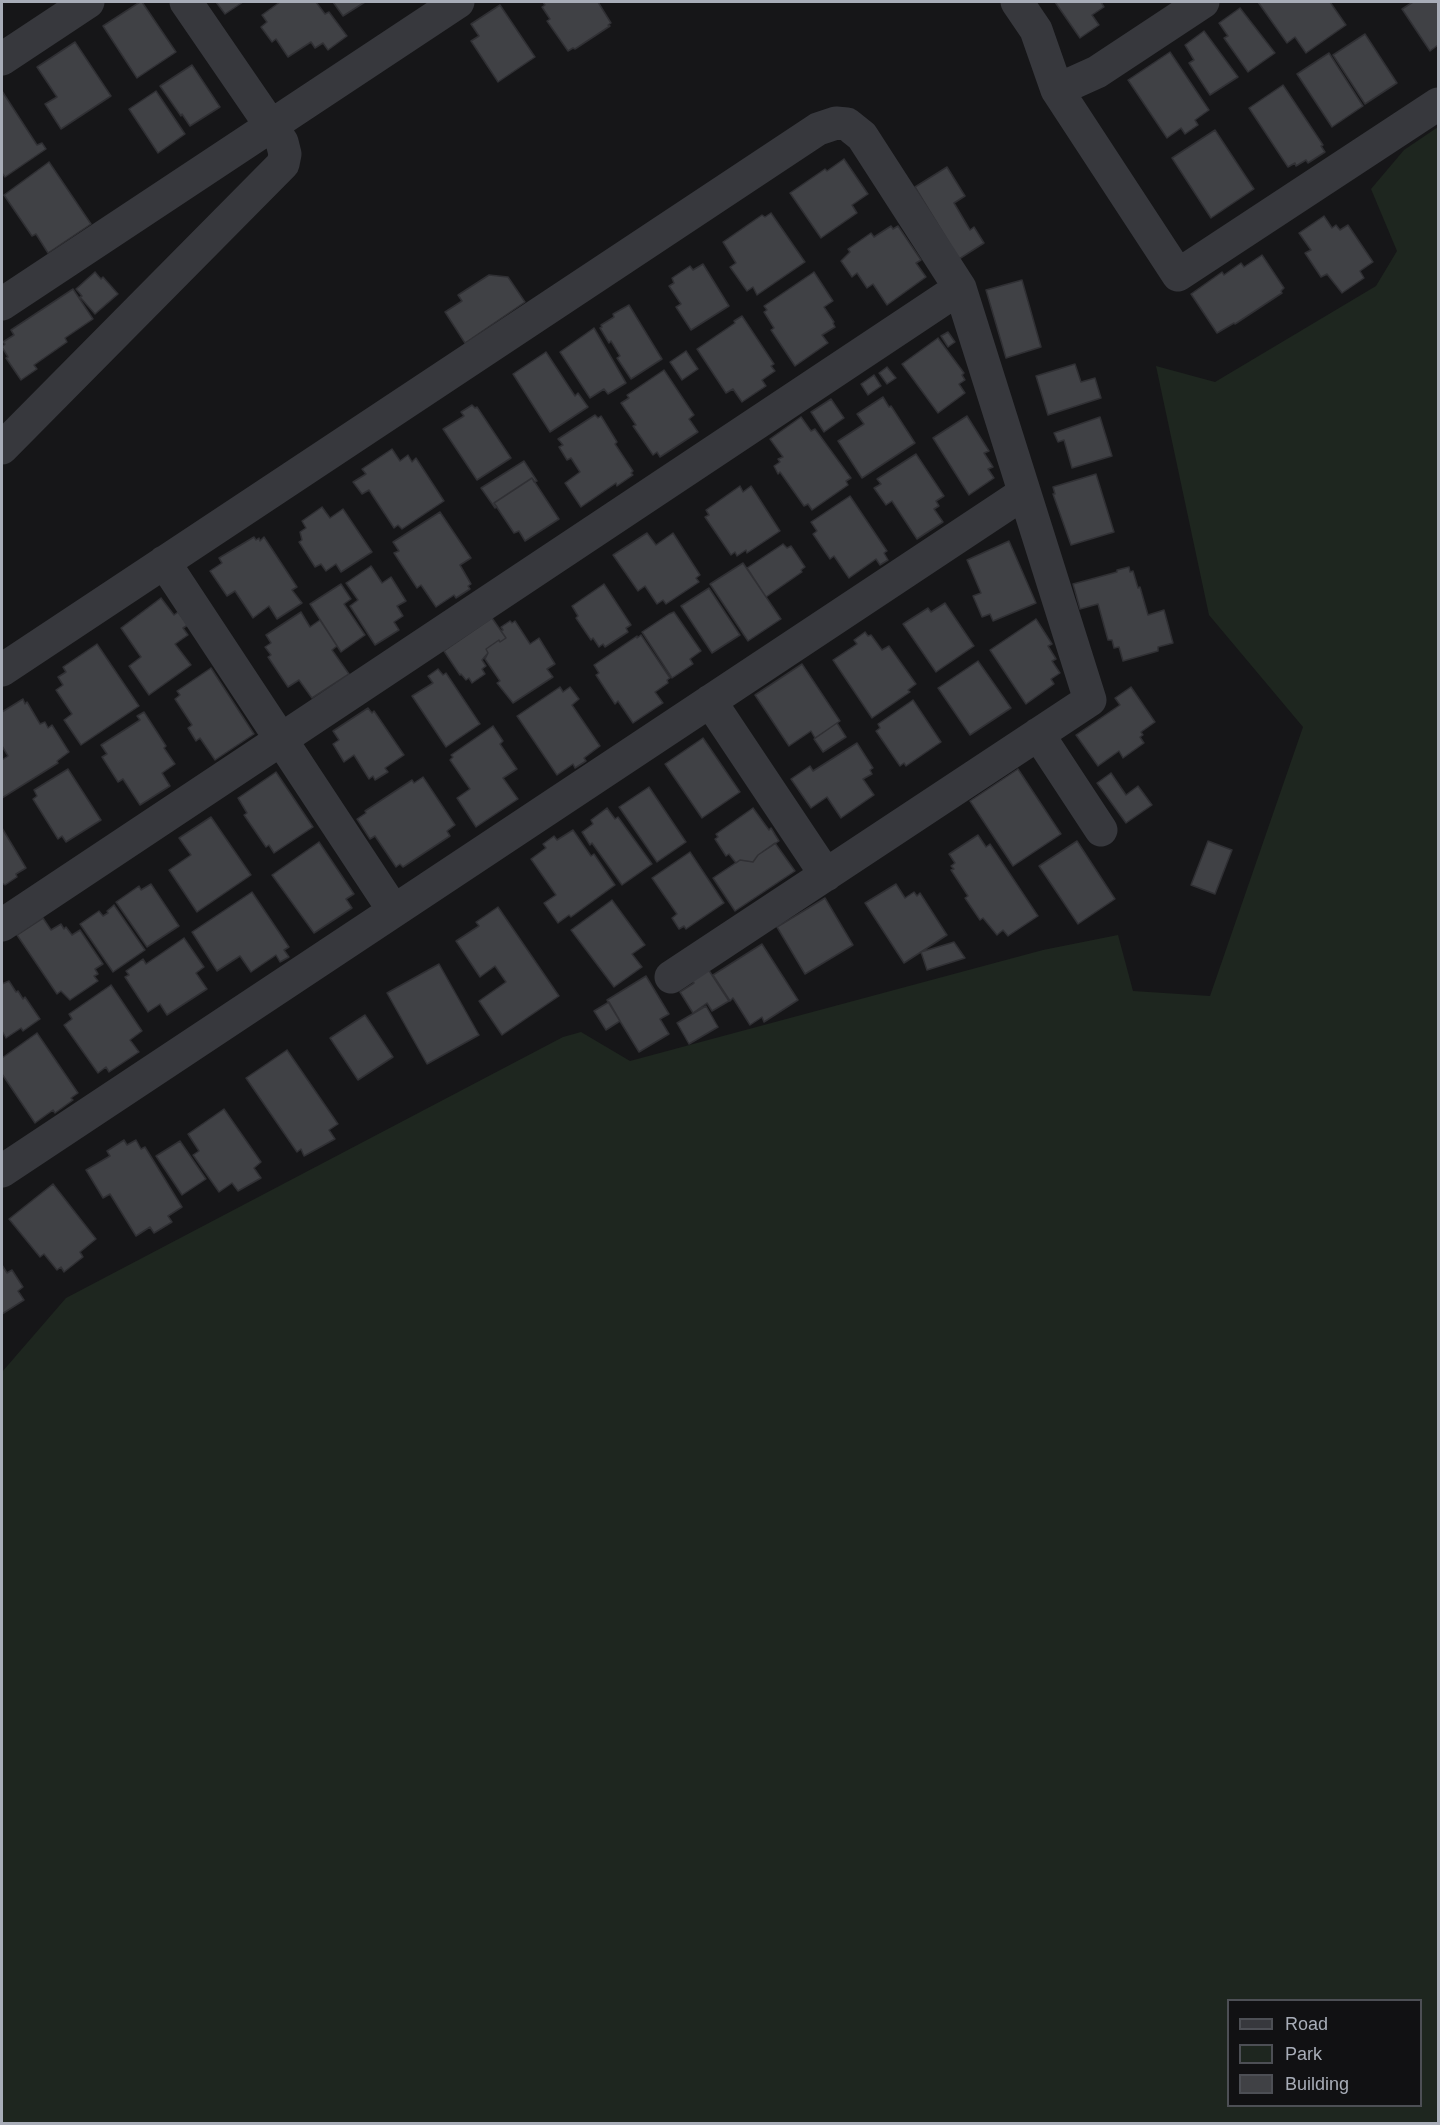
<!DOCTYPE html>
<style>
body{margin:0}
#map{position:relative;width:1440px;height:2125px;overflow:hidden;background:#161618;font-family:Arial,sans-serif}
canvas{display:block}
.frame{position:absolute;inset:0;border:3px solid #a8adb8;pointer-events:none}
.legend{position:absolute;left:1227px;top:1999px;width:195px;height:108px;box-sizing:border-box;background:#111113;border:2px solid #4d4f55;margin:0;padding:8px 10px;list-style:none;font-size:18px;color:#a8adb8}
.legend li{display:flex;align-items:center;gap:12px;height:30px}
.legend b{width:30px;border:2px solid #4d4f55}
</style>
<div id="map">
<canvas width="1440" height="2125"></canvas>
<div class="frame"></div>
<ul class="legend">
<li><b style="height:8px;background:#37383d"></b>Road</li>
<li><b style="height:16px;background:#1e261f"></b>Park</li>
<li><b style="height:16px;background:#404145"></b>Building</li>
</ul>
</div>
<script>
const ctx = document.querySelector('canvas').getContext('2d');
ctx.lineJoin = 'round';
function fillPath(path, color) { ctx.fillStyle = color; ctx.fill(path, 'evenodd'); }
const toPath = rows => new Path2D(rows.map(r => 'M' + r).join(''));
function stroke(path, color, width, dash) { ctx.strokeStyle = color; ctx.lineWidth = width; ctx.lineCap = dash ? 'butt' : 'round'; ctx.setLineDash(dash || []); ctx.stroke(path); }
const green = toPath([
 [1438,127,1438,2123,2,2123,2,1372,66,1298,563,1037,581,1032,630,1061,1043,950,1118,935,1133,991,1210,996,1303,727,1209,615,1156,366,1215,382,1376,286,1397,251,1371,189,1404,150],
 [1228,2000,1420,2000,1420,2106,1228,2106]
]);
const building = toPath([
 [140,2,142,2,176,52,137,78,103,26,140,2],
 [216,2,243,2,225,14,216,2],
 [280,2,316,2,325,14,329,12,347,36,328,50,323,43,315,48,311,42,288,57,276,39,272,42,261,27,267,22,262,15,280,2],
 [333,2,365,2,343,16,333,2],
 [543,2,598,2,611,23,608,25,610,26,575,49,573,48,568,51,547,21,550,19,542,7,545,5,543,2],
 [1055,2,1101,2,1104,7,1092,15,1099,25,1080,38,1055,2],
 [1258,2,1330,2,1346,25,1306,53,1295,37,1287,43,1258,2],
 [1413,2,1438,2,1438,45,1430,51,1402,9,1413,2],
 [500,5,535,57,498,82,471,41,479,36,471,24,500,5],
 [1240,8,1275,53,1248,72,1224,38,1228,36,1219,23,1240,8],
 [1204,31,1238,77,1210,95,1189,63,1194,60,1185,45,1204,31],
 [1365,34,1397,83,1365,104,1333,55,1365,34],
 [75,42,111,96,61,129,45,104,57,97,37,67,75,42],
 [1170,52,1209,110,1195,120,1198,125,1185,134,1181,128,1167,138,1128,80,1170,52],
 [1329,53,1363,106,1332,127,1297,74,1329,53],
 [192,65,220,107,190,126,182,114,181,116,160,86,192,65],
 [1283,85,1323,145,1321,146,1325,152,1308,163,1306,160,1296,166,1295,163,1288,167,1249,108,1283,85],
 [2,91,37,145,42,143,46,149,5,177,2,173,2,91],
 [156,91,185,134,158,153,129,109,156,91],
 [1215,130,1254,189,1211,218,1172,158,1215,130],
 [844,159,868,194,852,205,857,213,821,238,790,193,825,169,827,171,844,159],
 [49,162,91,224,48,253,36,234,32,236,4,195,49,162],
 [947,167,965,196,954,203,970,230,974,227,984,243,959,259,915,187,947,167],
 [771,213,805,262,757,295,753,287,747,291,730,267,736,263,723,242,762,215,765,217,771,213],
 [1324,216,1332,228,1336,225,1340,230,1348,225,1373,262,1360,271,1364,278,1342,293,1327,274,1321,277,1305,253,1311,250,1299,233,1324,216],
 [891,226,893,229,898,226,921,260,916,263,926,277,887,305,873,284,867,288,857,273,852,277,841,261,850,252,848,249,871,233,874,237,891,226],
 [1262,255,1284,288,1281,291,1282,293,1235,324,1234,323,1217,333,1191,294,1222,272,1224,275,1241,263,1244,267,1262,255],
 [703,264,729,306,691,330,676,307,681,304,669,286,674,283,672,278,690,266,693,270,703,264],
 [95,272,101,279,103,277,118,294,95,314,80,297,82,296,76,289,95,272],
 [814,272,833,301,824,307,834,322,833,323,835,327,822,335,828,343,795,366,771,330,774,328,764,312,767,310,764,306,814,272],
 [489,275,508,277,525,302,465,343,445,312,462,301,458,295,489,275],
 [1022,280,1041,347,1006,358,986,290,1022,280],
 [73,289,93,319,65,338,67,342,34,365,37,369,21,380,6,358,8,357,2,347,5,344,3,342,14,335,11,330,73,289],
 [629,305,662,359,631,379,617,358,620,356,611,341,609,343,600,328,602,327,601,325,614,317,613,314,629,305],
 [742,316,774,364,771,366,775,371,762,380,766,386,742,402,733,389,726,393,697,349,735,323,734,321,742,316],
 [594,328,626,383,608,394,604,389,590,398,560,352,594,328],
 [948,332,955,342,948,347,941,336,948,332],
 [938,338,964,373,962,375,965,380,959,384,965,393,938,413,902,364,938,338],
 [686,351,698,369,682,380,670,362,686,351],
 [546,352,575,396,578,393,588,407,550,432,513,374,546,352],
 [1075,364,1081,382,1095,378,1101,398,1048,415,1036,376,1075,364],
 [887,367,896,378,887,384,879,373,887,367],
 [664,370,694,415,689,419,698,432,660,457,657,452,653,455,633,426,636,425,621,403,629,398,627,395,664,370],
 [874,375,881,386,868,395,861,384,874,375],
 [883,397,889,407,891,406,915,443,862,478,838,441,864,424,857,414,883,397],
 [831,399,844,418,824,432,811,412,831,399],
 [472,405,475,408,477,407,511,458,477,480,443,429,464,416,461,412,472,405],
 [595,415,598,418,601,416,617,442,615,444,633,471,631,473,633,475,617,486,616,483,581,507,565,483,580,472,571,458,567,460,559,447,563,445,558,439,595,415],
 [967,416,989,451,984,453,993,467,988,469,994,478,969,495,933,438,967,416],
 [801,417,811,431,815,429,851,478,846,481,848,485,812,510,808,504,804,506,780,472,778,474,774,466,780,462,778,459,783,457,770,439,801,417],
 [1100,417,1112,456,1072,468,1064,440,1058,442,1054,433,1100,417],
 [392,449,400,461,408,455,412,462,416,458,444,501,402,529,398,525,394,528,369,490,362,494,353,482,366,474,362,469,392,449],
 [916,454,944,496,936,501,939,506,934,509,943,522,917,539,892,501,886,505,874,488,881,484,877,479,916,454],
 [524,461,537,481,534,482,532,478,494,503,497,507,495,508,481,488,524,461],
 [1096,474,1114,532,1071,545,1053,494,1055,494,1053,487,1096,474],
 [532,478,559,519,525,541,519,531,514,533,494,503,532,478],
 [740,486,743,492,751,486,780,531,747,553,746,550,737,556,735,552,731,555,705,517,709,515,706,510,740,486],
 [850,496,887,551,884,553,888,560,880,565,876,559,849,578,834,556,830,559,813,534,817,531,811,522,850,496],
 [322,507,330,518,343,509,372,552,341,572,336,564,326,571,321,564,315,567,299,542,302,540,300,532,306,528,302,521,322,507],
 [440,512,471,558,460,565,471,584,468,586,470,589,456,598,454,595,436,607,421,585,417,588,394,553,399,551,393,542,440,512],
 [647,533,656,545,673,533,700,575,696,578,699,582,666,604,663,600,657,604,645,586,638,591,613,555,647,533],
 [254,537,256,540,259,538,260,541,264,537,297,587,292,590,302,603,277,619,269,606,253,618,235,591,227,596,210,571,222,563,219,558,254,537],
 [1009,541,1036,603,993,621,990,614,982,617,973,596,981,593,967,560,1009,541],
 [783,544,787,548,791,546,805,567,801,570,802,572,766,597,747,568,783,544],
 [743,563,781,619,748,641,710,584,743,563],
 [371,566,382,583,391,577,406,601,397,606,403,616,394,622,399,630,375,645,350,606,358,600,346,583,371,566],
 [1129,567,1130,572,1133,571,1138,588,1140,587,1148,615,1164,610,1173,643,1158,647,1158,651,1123,661,1119,647,1114,648,1112,640,1108,640,1098,604,1080,609,1073,584,1117,572,1117,570,1129,567],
 [341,584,351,599,344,604,365,635,341,652,310,604,341,584],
 [604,584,631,625,626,628,628,632,605,647,603,644,599,647,593,638,591,640,576,618,578,616,572,606,604,584],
 [709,588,740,635,712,653,681,606,709,588],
 [161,598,174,615,178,612,188,625,183,628,188,635,175,644,191,665,149,695,129,666,141,657,121,628,161,598],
 [945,603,974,646,936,672,903,624,928,608,931,612,945,603],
 [301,612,310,627,320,620,337,646,332,650,349,674,312,698,299,680,288,687,268,657,271,655,265,647,271,643,266,635,301,612],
 [674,612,701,651,690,659,693,664,672,678,642,632,669,614,674,612],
 [492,618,506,638,500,642,499,640,486,649,488,653,482,660,486,666,482,669,485,674,472,683,469,678,466,680,461,674,460,675,444,651,492,618],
 [1036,619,1052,644,1048,646,1056,659,1052,661,1060,673,1051,679,1054,684,1026,704,990,650,1036,619],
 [510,621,512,623,515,621,530,644,539,638,555,664,547,669,553,677,513,703,497,683,500,681,485,659,488,653,486,649,499,640,500,642,506,638,501,631,503,630,501,627,510,621],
 [865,632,868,636,871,635,882,650,889,646,916,684,908,690,910,692,872,718,833,660,857,644,854,640,865,632],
 [641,635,670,678,667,680,668,683,655,692,663,703,633,723,618,701,615,704,596,675,599,673,594,665,637,636,637,638,641,635],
 [97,644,139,706,81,745,64,720,72,714,56,690,63,685,58,677,66,672,63,667,97,644],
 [978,661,1011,708,970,735,938,688,978,661],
 [802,664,840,721,815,738,811,731,789,746,755,695,802,664],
 [211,668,254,734,215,760,200,738,196,741,188,728,192,725,175,699,180,695,177,691,211,668],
 [438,669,443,675,446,673,480,724,446,747,412,696,433,683,428,676,438,669],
 [560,687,563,692,570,687,579,699,572,705,600,746,584,758,586,761,575,768,573,764,557,775,517,716,560,687],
 [1131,687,1155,722,1141,732,1143,735,1140,737,1144,743,1123,758,1119,751,1098,766,1076,735,1120,705,1115,698,1131,687],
 [23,699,25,704,27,702,40,724,45,722,48,728,52,725,69,752,57,761,58,763,2,798,2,760,8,756,2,746,2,712,23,699],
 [913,700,941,742,906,766,904,763,900,766,876,731,880,728,878,724,913,700],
 [368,708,372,713,374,711,404,755,385,768,388,772,375,780,373,776,369,779,354,755,344,762,333,744,339,740,333,731,368,708],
 [144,712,166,746,164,748,175,764,162,773,170,786,140,805,123,779,118,782,102,757,107,754,101,745,140,720,137,716,144,712],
 [837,723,846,737,823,752,814,739,837,723],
 [493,726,503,741,500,744,517,769,503,778,518,799,476,827,457,798,470,789,450,760,453,757,451,755,493,726],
 [703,738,740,792,702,818,665,764,703,738],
 [857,743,873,768,870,770,872,774,863,779,874,795,841,818,827,797,811,808,791,779,810,766,813,771,857,743],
 [68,769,101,820,66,842,62,836,58,839,33,799,37,796,34,790,68,769],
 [1018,769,1061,834,1013,866,970,801,1018,769],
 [276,772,313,827,274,853,269,845,266,847,244,815,247,813,238,798,276,772],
 [1111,773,1126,795,1138,786,1152,805,1126,823,1097,783,1111,773],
 [423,777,455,825,447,831,450,836,403,867,400,864,396,867,375,836,370,839,357,819,366,813,365,811,412,780,414,783,423,777],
 [649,787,686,842,657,862,619,807,649,787],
 [607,808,615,819,618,817,652,864,622,885,592,843,590,845,582,832,593,824,591,820,607,808],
 [753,808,769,830,771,828,779,841,758,855,753,862,740,860,736,863,729,854,726,856,715,839,718,837,716,834,753,808],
 [211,817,251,875,197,912,169,870,191,855,179,838,211,817],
 [2,828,26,868,16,874,17,877,5,885,2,883,2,828],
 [573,830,591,856,594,854,615,885,571,917,569,915,558,923,544,903,556,895,531,859,546,848,543,844,554,836,557,840,573,830],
 [978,835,986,847,990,844,1038,916,1008,936,1003,930,997,935,983,918,980,920,965,898,968,896,951,870,954,869,951,866,955,863,949,854,978,835],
 [1077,841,1115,899,1078,924,1039,866,1077,841],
 [1208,841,1232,850,1215,894,1191,885,1208,841],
 [319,842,354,894,346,899,352,908,314,933,272,875,319,842],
 [775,843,795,871,735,911,713,878,740,860,753,862,758,855,775,843],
 [690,852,724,903,686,929,684,926,679,929,672,918,677,914,652,878,690,852],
 [151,884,179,926,147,947,116,902,139,886,141,890,151,884],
 [896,884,905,898,914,892,917,896,920,893,947,935,904,963,865,903,896,884],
 [252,892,289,947,284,950,289,957,280,962,276,955,251,972,240,956,217,971,192,932,252,892],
 [825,898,853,945,805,974,777,927,825,898],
 [612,900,645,945,632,954,642,967,614,987,571,930,612,900],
 [114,905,145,950,113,972,80,924,99,911,103,916,108,913,107,911,114,905],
 [498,907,559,996,502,1035,479,1001,506,982,495,966,480,977,456,941,479,926,476,922,498,907],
 [43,918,51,930,61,924,64,929,66,927,72,935,80,930,103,964,95,969,98,974,94,976,98,981,70,1000,61,991,57,994,17,935,43,918],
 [184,938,204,967,196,973,207,989,167,1015,160,1004,148,1012,125,977,129,975,126,971,143,959,146,964,184,938],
 [954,942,965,958,927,970,921,952,954,942],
 [762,944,798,1000,764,1022,762,1017,750,1025,733,998,730,1001,713,975,762,944],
 [439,964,479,1035,427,1064,387,993,439,964],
 [708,969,729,1001,712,1011,707,1003,693,1013,680,992,694,983,691,979,708,969],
 [646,976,669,1014,660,1019,669,1034,639,1052,607,1000,646,976],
 [9,981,16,992,18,991,23,999,25,997,40,1019,23,1031,21,1028,6,1038,2,1031,2,984,9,981],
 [111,985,142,1031,130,1040,139,1052,109,1072,106,1067,98,1073,64,1025,72,1019,69,1014,111,985],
 [609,1002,620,1021,606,1030,594,1011,609,1002],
 [706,1006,718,1027,689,1044,677,1023,706,1006],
 [365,1015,393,1057,358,1080,330,1038,365,1015],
 [37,1033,78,1093,71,1098,73,1100,55,1113,53,1110,35,1123,2,1074,2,1058,37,1033],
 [287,1050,338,1124,329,1130,335,1139,304,1156,301,1149,297,1152,246,1078,287,1050],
 [224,1109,261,1162,254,1168,261,1178,238,1191,232,1183,219,1192,193,1155,199,1151,188,1134,224,1109],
 [124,1140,127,1145,136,1140,141,1149,145,1147,182,1207,168,1216,172,1222,154,1233,150,1227,136,1236,110,1194,103,1198,86,1170,110,1156,107,1151,124,1140],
 [180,1141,206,1179,182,1195,156,1156,180,1141],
 [53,1184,96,1239,80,1252,83,1257,64,1272,61,1267,57,1270,44,1254,40,1257,9,1219,53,1184],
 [2,1265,7,1273,12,1270,23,1287,18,1291,24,1300,2,1314,2,1265]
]);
const minor = toPath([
 [1017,2,1036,30,1057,90,1097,72,1203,2],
 [2,59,88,2],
 [1057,90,1178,275,1438,104],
 [2,304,458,2],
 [2,448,283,164,285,154,282,142,186,2],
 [164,562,394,911],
 [2,670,818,129,836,123,847,124,862,136,960,288,1090,700,671,977],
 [710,701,826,875],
 [1038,734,1101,830],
 [2,925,960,288],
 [2,1171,1024,493]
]);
fillPath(green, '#1e261f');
fillPath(building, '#404145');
stroke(building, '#303034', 1.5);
stroke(minor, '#37383d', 33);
</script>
